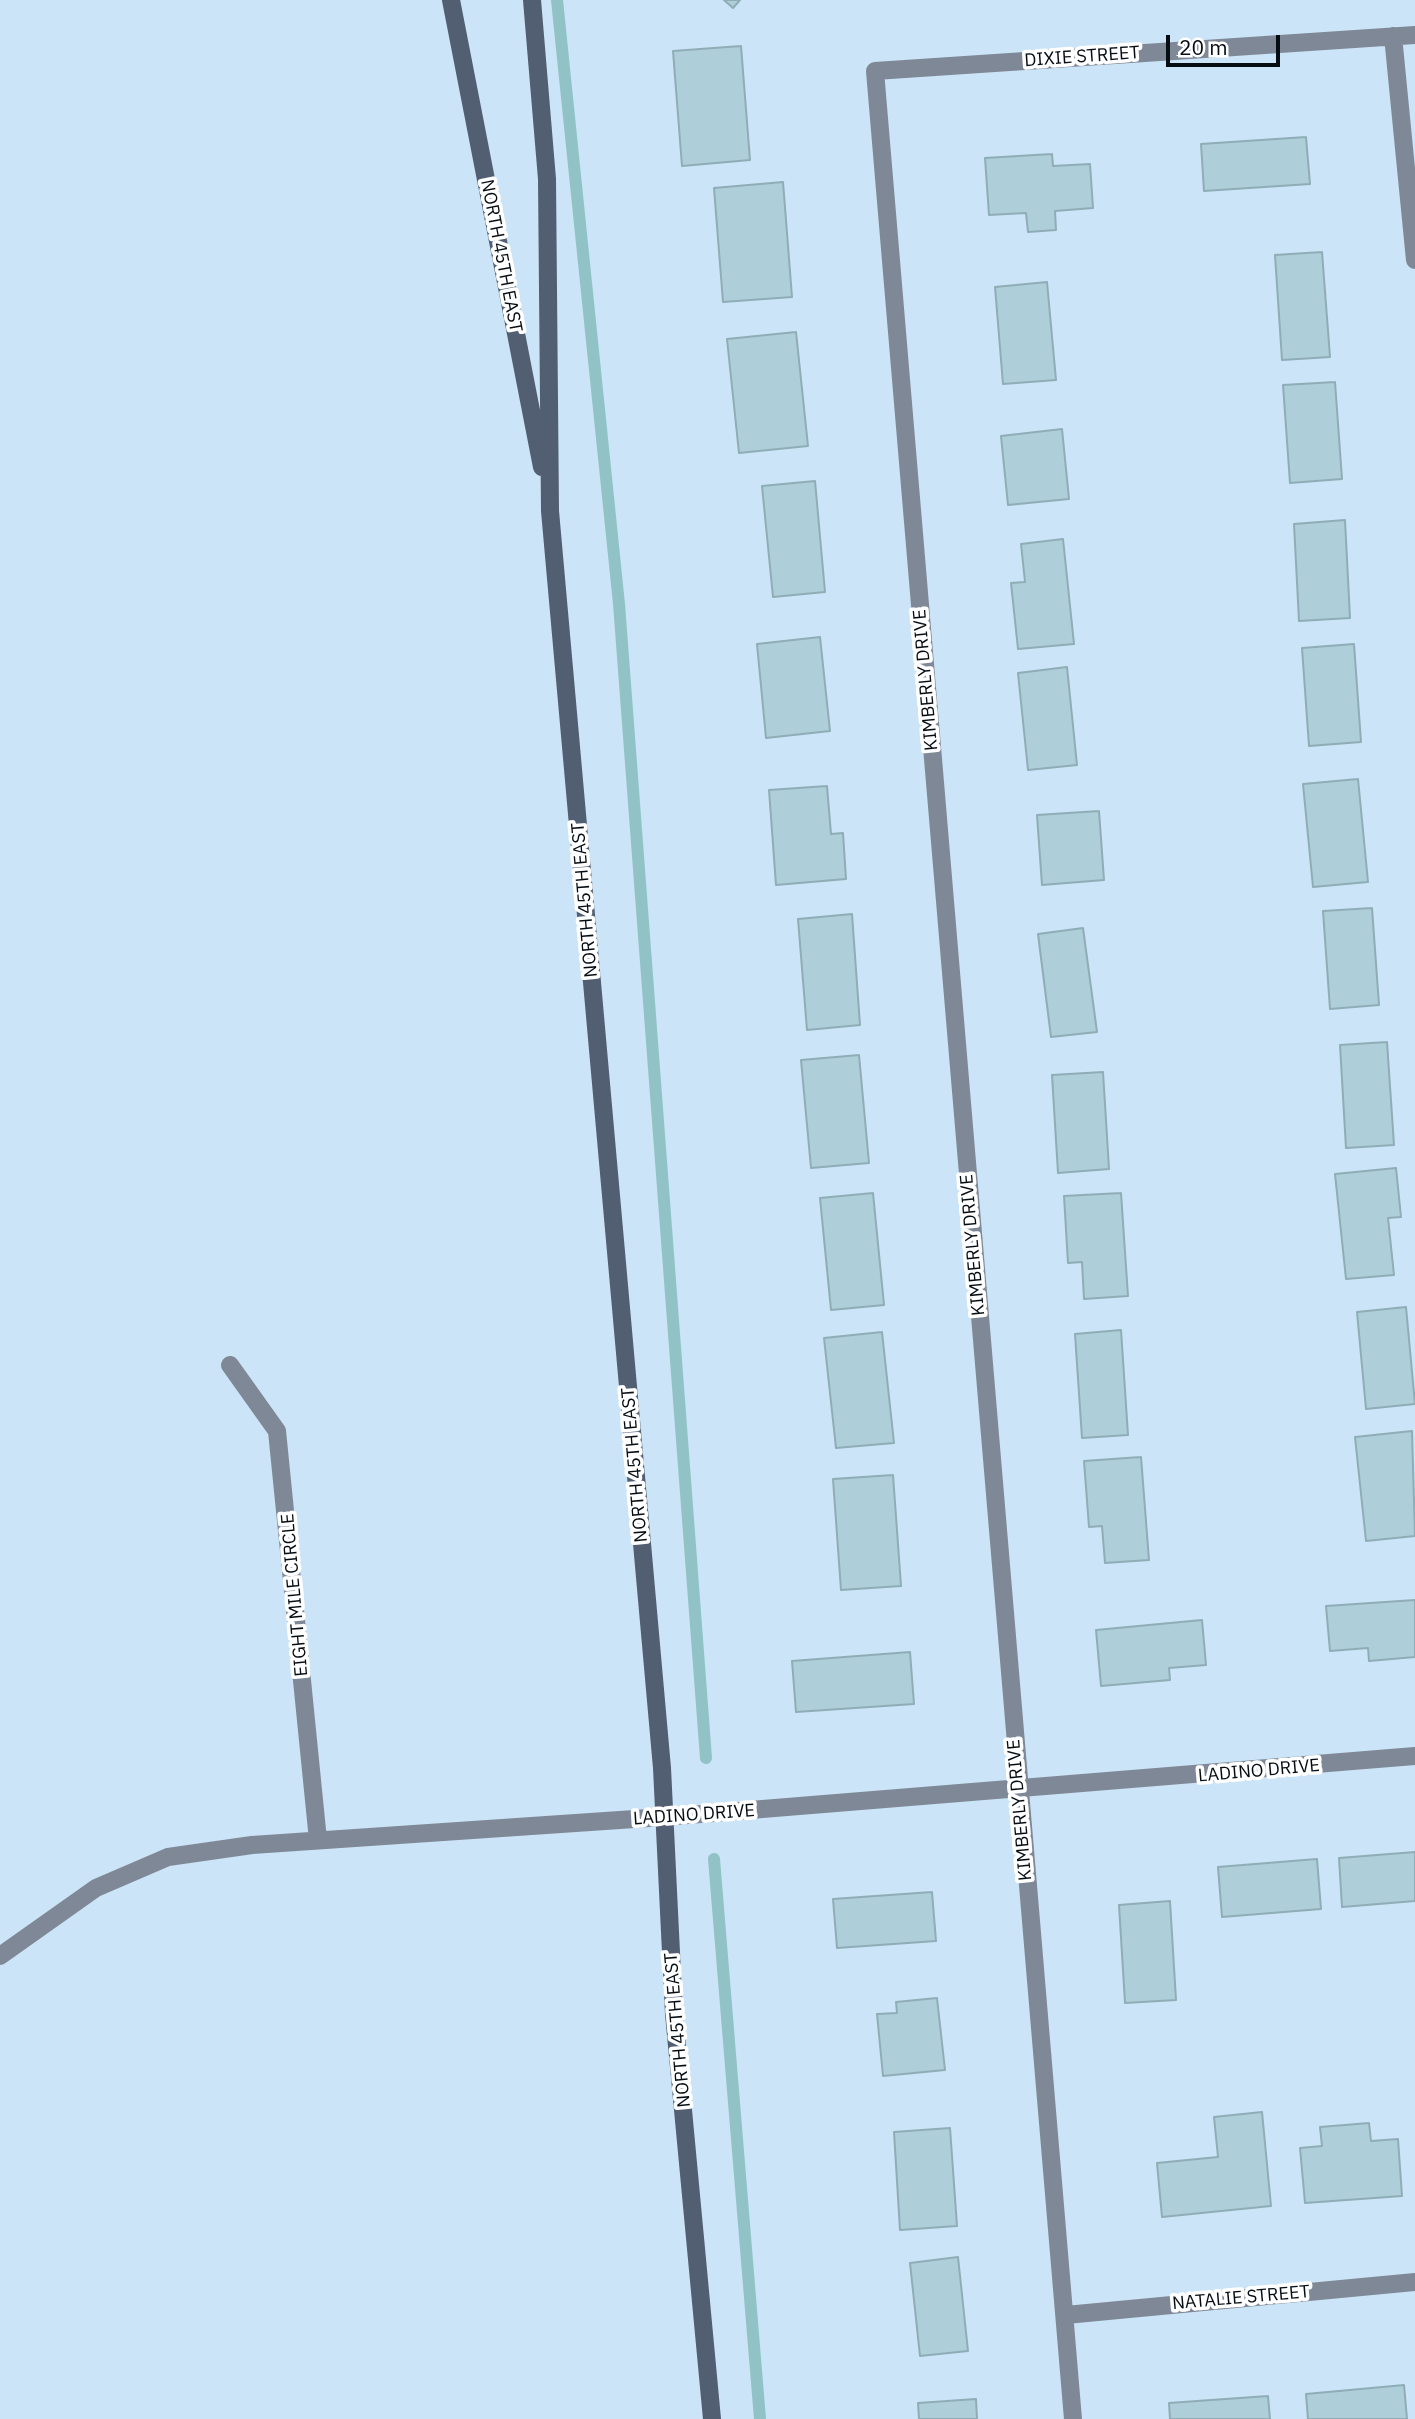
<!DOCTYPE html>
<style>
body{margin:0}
#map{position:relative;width:1415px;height:2419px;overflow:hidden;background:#cbe4f7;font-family:"IBM Plex Sans",sans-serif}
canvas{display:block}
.scale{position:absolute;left:1166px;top:35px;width:114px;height:32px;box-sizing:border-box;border:4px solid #050d13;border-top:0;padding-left:9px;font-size:21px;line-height:24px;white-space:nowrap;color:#050d13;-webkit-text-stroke:5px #fff;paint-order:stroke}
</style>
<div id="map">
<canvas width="1415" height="2419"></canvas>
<div class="scale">20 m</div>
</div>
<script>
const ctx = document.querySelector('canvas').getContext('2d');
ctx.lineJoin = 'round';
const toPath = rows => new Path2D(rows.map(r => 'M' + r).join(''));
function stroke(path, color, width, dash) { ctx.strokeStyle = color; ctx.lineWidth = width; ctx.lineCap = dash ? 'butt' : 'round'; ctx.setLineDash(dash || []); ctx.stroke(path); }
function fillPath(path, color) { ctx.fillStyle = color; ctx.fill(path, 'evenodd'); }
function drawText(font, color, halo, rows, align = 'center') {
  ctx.font = font + ' "IBM Plex Sans",sans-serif'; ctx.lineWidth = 7; ctx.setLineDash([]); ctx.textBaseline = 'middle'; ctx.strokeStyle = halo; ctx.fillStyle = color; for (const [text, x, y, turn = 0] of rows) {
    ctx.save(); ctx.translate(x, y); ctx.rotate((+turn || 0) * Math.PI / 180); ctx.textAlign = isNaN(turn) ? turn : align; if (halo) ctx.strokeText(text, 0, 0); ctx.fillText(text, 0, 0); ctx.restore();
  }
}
const stream = toPath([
 [557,0,619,604,706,1758],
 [714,1859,760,2419]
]);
const building = toPath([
 [724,0,740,0,733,8,724,0],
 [741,46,750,160,682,166,673,51,741,46],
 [1306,137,1310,184,1204,191,1201,144,1306,137],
 [1052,154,1053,166,1090,164,1093,208,1055,211,1056,230,1028,232,1026,213,989,215,985,158,1052,154],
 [783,182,792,297,723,302,714,188,783,182],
 [1322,252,1330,357,1282,360,1275,255,1322,252],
 [1047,282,1056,380,1003,384,995,287,1047,282],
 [796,332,808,446,739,453,727,339,796,332],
 [1335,382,1342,479,1290,483,1283,385,1335,382],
 [1062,429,1069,499,1008,505,1001,436,1062,429],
 [815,481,825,592,773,597,762,486,815,481],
 [1345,520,1350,618,1299,621,1294,524,1345,520],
 [1063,539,1074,644,1018,649,1011,583,1025,582,1021,544,1063,539],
 [820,637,830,731,766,738,757,644,820,637],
 [1354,644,1361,742,1309,746,1302,648,1354,644],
 [1067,667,1077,765,1028,770,1018,673,1067,667],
 [1358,779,1368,882,1313,887,1303,784,1358,779],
 [827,786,831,834,843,833,846,879,776,885,769,790,827,786],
 [1099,811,1104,880,1042,885,1037,815,1099,811],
 [1372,908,1379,1005,1330,1009,1323,911,1372,908],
 [852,914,860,1025,807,1030,798,919,852,914],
 [1083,928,1097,1032,1051,1037,1038,934,1083,928],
 [1387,1042,1394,1145,1346,1148,1340,1045,1387,1042],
 [859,1055,869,1163,811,1168,801,1060,859,1055],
 [1103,1072,1109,1169,1058,1173,1052,1075,1103,1072],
 [1396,1168,1401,1217,1388,1218,1394,1275,1346,1279,1335,1174,1396,1168],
 [873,1193,884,1305,831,1310,820,1198,873,1193],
 [1121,1193,1128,1296,1084,1299,1082,1262,1068,1263,1064,1196,1121,1193],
 [1406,1307,1415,1404,1366,1409,1357,1312,1406,1307],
 [1121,1330,1128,1435,1082,1438,1075,1334,1121,1330],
 [882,1332,894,1443,836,1448,824,1338,882,1332],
 [1412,1431,1415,1536,1366,1541,1355,1437,1412,1431],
 [1141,1457,1149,1560,1105,1563,1102,1526,1089,1527,1084,1461,1141,1457],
 [893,1475,901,1586,841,1590,833,1479,893,1475],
 [1415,1600,1415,1657,1369,1661,1368,1648,1330,1651,1326,1606,1415,1600],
 [1202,1620,1206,1665,1169,1668,1170,1680,1101,1686,1096,1630,1202,1620],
 [910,1652,914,1704,796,1712,792,1661,910,1652],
 [1415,1852,1415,1901,1342,1907,1339,1858,1415,1852],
 [1317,1859,1321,1909,1222,1917,1218,1867,1317,1859],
 [932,1892,936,1941,837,1948,833,1899,932,1892],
 [1170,1901,1176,2000,1125,2003,1119,1905,1170,1901],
 [937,1998,945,2070,883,2076,877,2014,897,2013,896,2002,937,1998],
 [1262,2112,1271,2206,1162,2217,1157,2163,1218,2157,1214,2117,1262,2112],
 [1369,2123,1371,2141,1398,2139,1402,2196,1305,2203,1300,2148,1322,2146,1320,2127,1369,2123],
 [950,2128,957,2226,900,2230,894,2132,950,2128],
 [958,2257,968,2351,920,2356,910,2263,958,2257],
 [1404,2385,1407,2419,1308,2419,1306,2394,1404,2385],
 [1268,2396,1270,2419,1170,2419,1169,2403,1268,2396],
 [976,2399,977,2419,919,2419,918,2403,976,2399]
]);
const minor = toPath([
 [1393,36,1415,260],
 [230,1365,277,1431,318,1840],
 [0,1956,96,1888,168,1857,252,1845,664,1817,1415,1756],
 [1066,2315,1415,2282],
 [1073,2419,875,71,1415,35]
]);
const secondary = toPath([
 [451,0,542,467],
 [532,0,547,179,550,511,662,1768,674,2014,712,2419]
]);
const streetNames = [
 ["DIXIE STREET",1082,57,-4],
 ["NORTH 45TH EAST",501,256,79],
 ["KIMBERLY DRIVE",926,680,-95],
 ["NORTH 45TH EAST",585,900,-95],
 ["KIMBERLY DRIVE",973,1245,-95],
 ["NORTH 45TH EAST",635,1465,-95],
 ["EIGHT MILE CIRCLE",295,1595,-95],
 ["LADINO DRIVE",1259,1771,-5],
 ["KIMBERLY DRIVE",1020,1810,-95],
 ["LADINO DRIVE",694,1815,-4],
 ["NORTH 45TH EAST",678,2030,-95],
 ["NATALIE STREET",1241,2298,-5]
];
stroke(stream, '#91c3c6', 12);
fillPath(building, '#aeced9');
stroke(building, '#8eadb7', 2);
stroke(minor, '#7f8896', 18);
stroke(secondary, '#525e72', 18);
drawText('18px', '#050d13', '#fff', streetNames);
</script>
